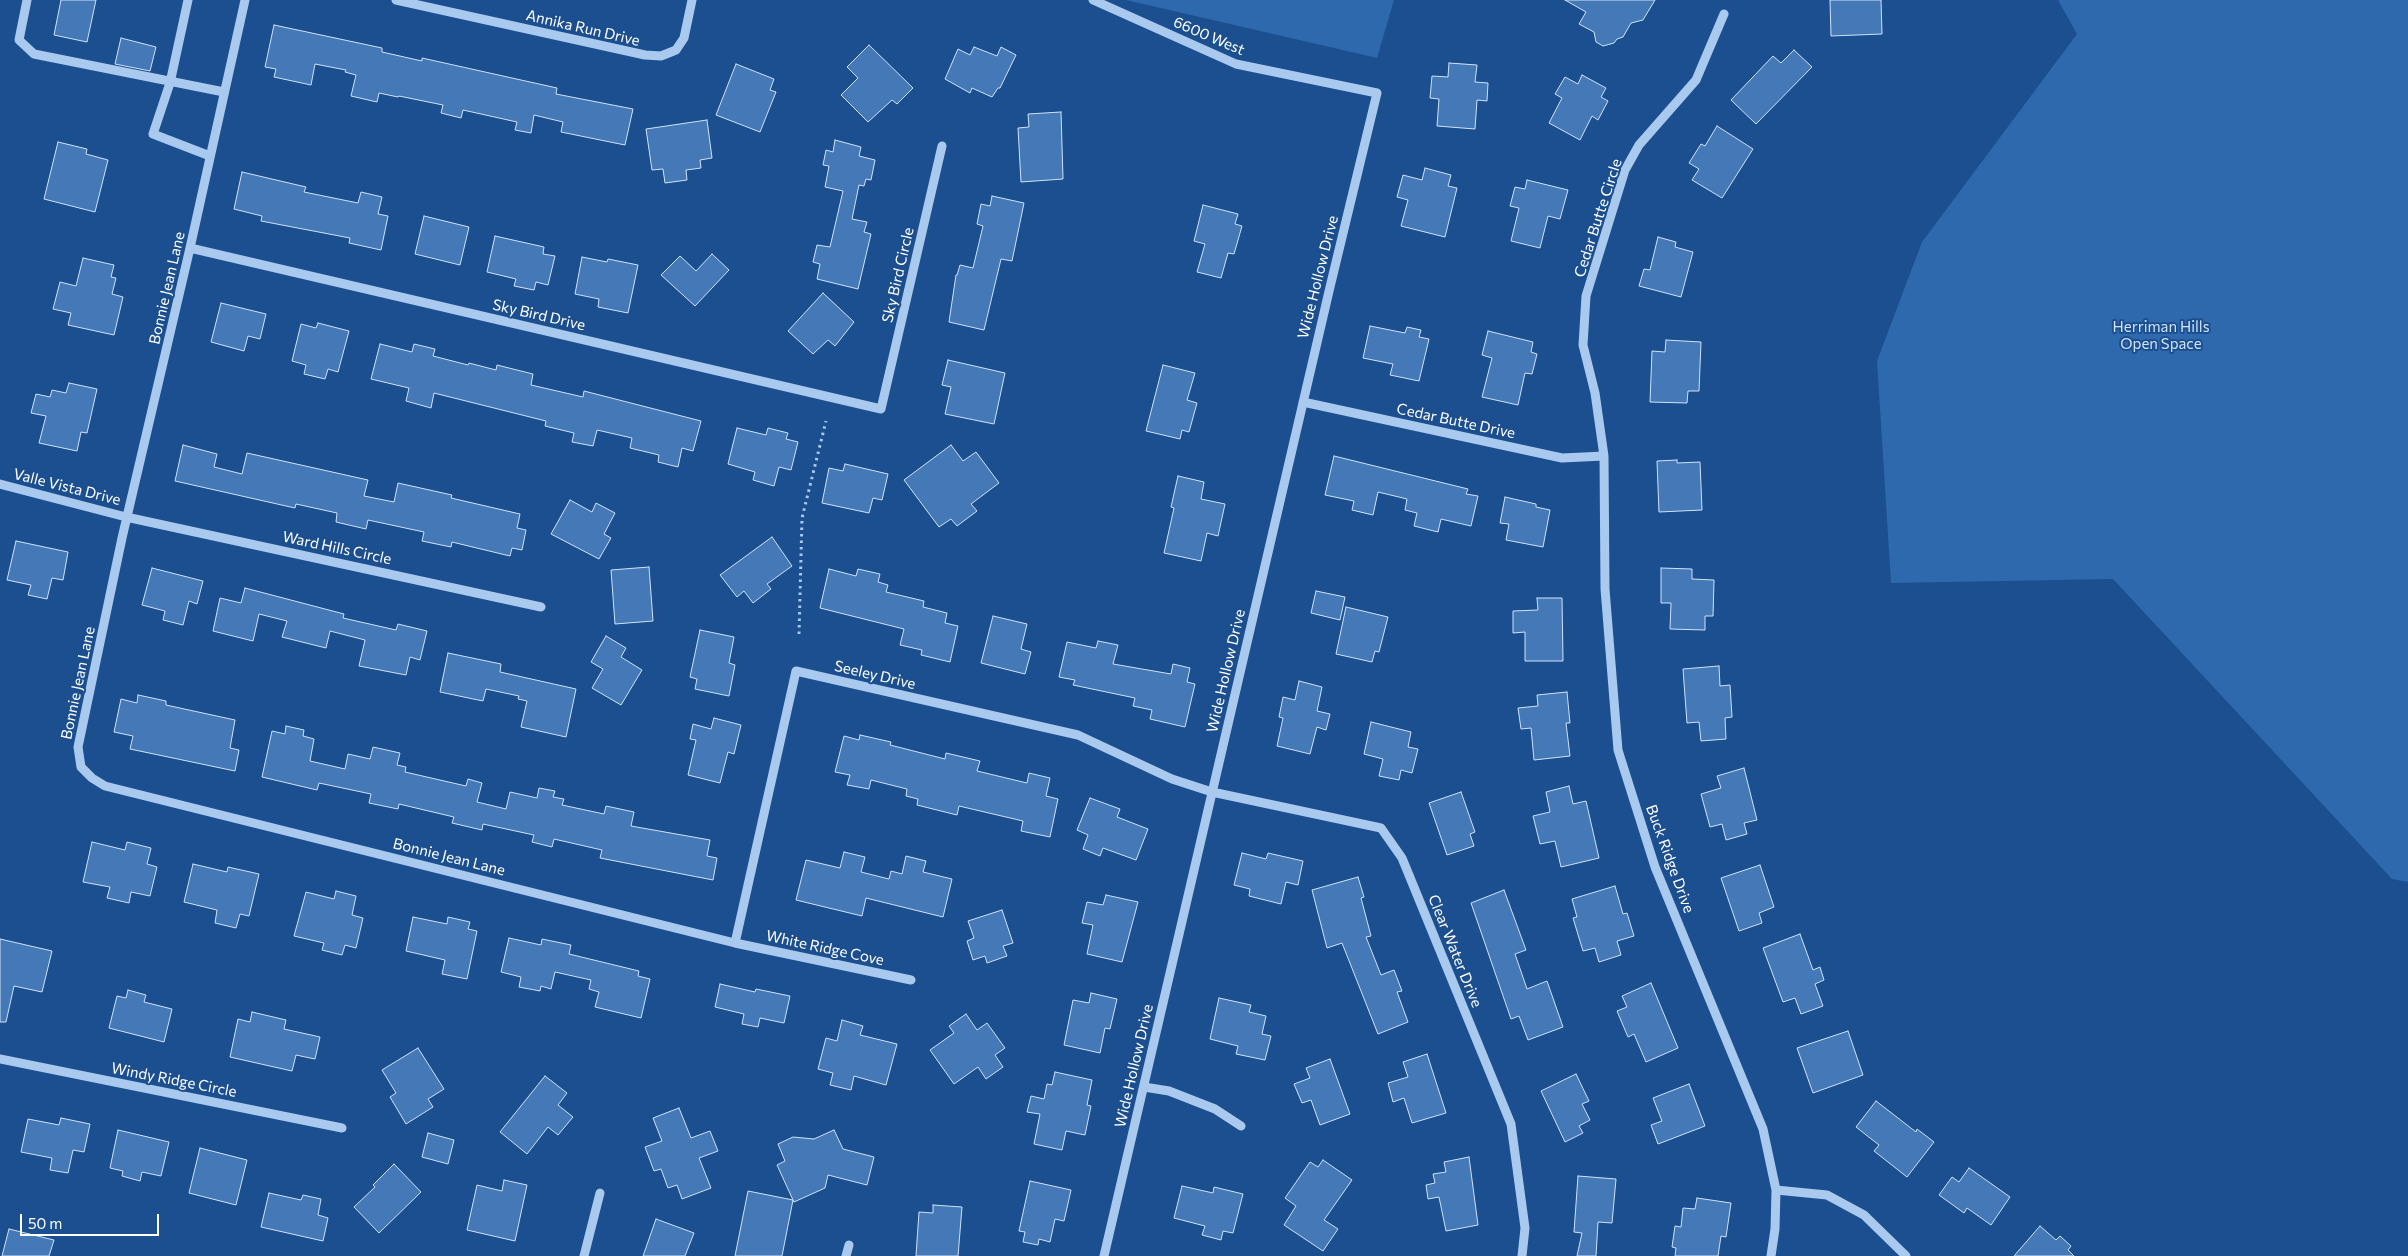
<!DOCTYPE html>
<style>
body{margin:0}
#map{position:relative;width:2408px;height:1256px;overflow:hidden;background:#1b4f8f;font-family:Commissioner,sans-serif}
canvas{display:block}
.scale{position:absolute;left:20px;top:1214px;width:139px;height:22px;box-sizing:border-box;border:2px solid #fff;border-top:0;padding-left:6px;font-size:15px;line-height:18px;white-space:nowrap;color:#fff;-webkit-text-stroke:4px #1b4f8f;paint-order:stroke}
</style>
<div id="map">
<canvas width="2408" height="1256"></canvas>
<div class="scale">50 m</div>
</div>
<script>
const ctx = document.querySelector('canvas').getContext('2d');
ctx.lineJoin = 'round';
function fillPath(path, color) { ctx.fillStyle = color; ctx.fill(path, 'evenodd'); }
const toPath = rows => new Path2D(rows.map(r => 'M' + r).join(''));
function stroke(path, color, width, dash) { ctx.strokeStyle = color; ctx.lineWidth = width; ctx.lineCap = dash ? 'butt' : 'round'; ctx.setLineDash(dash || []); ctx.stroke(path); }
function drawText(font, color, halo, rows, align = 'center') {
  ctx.font = font + ' Commissioner,sans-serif'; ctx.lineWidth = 4; ctx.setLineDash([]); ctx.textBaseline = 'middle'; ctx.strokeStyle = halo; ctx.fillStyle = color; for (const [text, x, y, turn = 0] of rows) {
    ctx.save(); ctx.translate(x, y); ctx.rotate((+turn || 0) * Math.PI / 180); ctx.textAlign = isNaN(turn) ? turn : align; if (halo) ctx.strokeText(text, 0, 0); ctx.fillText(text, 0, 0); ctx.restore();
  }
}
const green = toPath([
 [1126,0,1394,0,1377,58],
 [2058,0,2408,0,2408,882,2392,879,2113,579,1891,583,1877,361,1922,242,2077,34]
]);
const building = toPath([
 [61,0,96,0,87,42,54,35,61,0],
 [1565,0,1655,0,1643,20,1631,23,1623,37,1617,39,1614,43,1603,46,1596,42,1594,32,1579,24,1586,12,1565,0],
 [1830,0,1881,0,1882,34,1831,36,1830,0],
 [274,25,382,48,382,52,422,61,422,58,557,88,556,94,633,109,625,145,561,132,563,122,534,115,531,133,515,130,517,122,463,110,461,118,441,113,443,105,399,96,398,97,379,93,377,102,351,96,356,75,345,72,346,70,315,64,311,85,274,77,276,69,265,67,274,25],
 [121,38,156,47,150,71,115,64,121,38],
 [869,45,913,88,897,104,892,100,868,122,841,95,858,78,847,67,869,45],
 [974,47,997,56,1001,47,1016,55,1000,88,998,88,992,97,972,88,970,93,945,79,958,49,970,55,974,47],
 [1794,50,1812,67,1756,124,1731,100,1773,56,1781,63,1794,50],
 [1449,63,1477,65,1475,82,1488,83,1487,101,1477,100,1475,129,1437,126,1439,99,1430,98,1432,76,1448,77,1449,63],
 [736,64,774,79,770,90,776,92,760,132,716,115,736,64],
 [1582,75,1606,88,1601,97,1608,101,1598,120,1592,116,1580,140,1549,123,1562,98,1555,94,1565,77,1578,84,1582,75],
 [1061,112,1063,179,1021,182,1018,128,1029,127,1028,114,1061,112],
 [707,120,712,158,700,160,701,168,686,170,687,180,665,183,663,169,652,170,646,129,707,120],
 [1717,126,1753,149,1722,198,1692,180,1699,169,1689,163,1701,144,1705,146,1717,126],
 [835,140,861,147,859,156,875,160,871,180,866,179,864,186,859,185,852,219,867,222,864,232,871,234,858,289,817,279,820,264,813,262,817,245,830,247,843,191,825,187,829,166,823,165,826,150,833,152,835,140],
 [58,142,87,149,86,154,108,160,95,212,44,199,58,142],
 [1425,168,1451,175,1448,186,1457,188,1445,237,1401,226,1408,200,1397,197,1403,175,1422,180,1425,168],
 [242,172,306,187,304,192,358,203,361,192,382,197,378,214,388,216,381,250,349,243,350,238,261,221,262,216,234,209,242,172],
 [1527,180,1568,190,1560,219,1548,216,1540,248,1511,241,1519,208,1510,206,1515,187,1525,189,1527,180],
 [992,196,1024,203,1012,261,1001,259,984,330,949,322,956,275,957,275,960,265,973,268,983,226,977,224,981,204,990,206,992,196],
 [1203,205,1238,214,1235,224,1242,226,1234,254,1228,253,1221,278,1197,272,1205,244,1194,241,1203,205],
 [424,216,469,227,460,265,415,254,424,216],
 [495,236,544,247,543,254,555,256,548,285,536,282,534,290,514,286,516,279,487,272,495,236],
 [1658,237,1676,242,1675,247,1693,252,1681,297,1639,286,1644,269,1650,270,1658,237],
 [712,254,729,270,695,306,661,275,680,256,696,271,712,254],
 [582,257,607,262,608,259,638,265,628,313,598,307,599,299,575,294,582,257],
 [83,258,114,265,111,277,116,278,112,294,123,297,114,335,68,325,71,313,53,309,60,282,76,286,83,258],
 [823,293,854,322,835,346,828,340,813,354,788,331,823,293],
 [221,303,266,314,260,339,248,336,244,351,211,342,221,303],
 [318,323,349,331,338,372,328,369,325,379,304,374,306,365,292,361,301,324,316,328,318,323],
 [1370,326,1405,333,1407,327,1421,330,1419,337,1429,339,1419,381,1390,375,1393,364,1363,358,1370,326],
 [1488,331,1533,342,1531,352,1537,354,1532,374,1525,373,1518,405,1482,397,1492,358,1482,355,1488,331],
 [1666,340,1701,342,1699,391,1688,391,1687,403,1650,402,1652,351,1665,352,1666,340],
 [380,344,412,352,414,344,435,349,433,356,468,365,469,363,496,370,497,365,533,374,531,385,583,397,584,391,701,421,693,451,682,448,678,467,658,462,659,455,630,448,632,438,597,430,593,446,572,442,574,433,545,426,546,421,434,393,431,408,406,401,409,388,371,379,380,344],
 [948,360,1005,373,994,424,945,414,951,387,942,385,948,360],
 [1163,365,1195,373,1187,400,1197,403,1189,432,1182,430,1180,439,1146,431,1163,365],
 [69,383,97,389,87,433,81,432,77,451,39,443,46,416,31,413,36,394,50,397,52,390,66,393,69,383],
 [737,428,766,435,768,428,788,433,786,439,798,442,791,470,779,467,774,486,753,480,755,472,728,464,737,428],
 [183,445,217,454,214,467,242,474,247,453,368,480,364,496,394,502,398,483,452,495,451,498,520,514,517,528,526,530,522,550,512,548,510,556,452,542,451,547,422,541,424,532,368,520,366,529,336,522,337,513,296,504,295,508,175,481,183,445],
 [951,445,963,461,976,452,999,483,971,504,977,511,957,526,951,519,939,527,904,480,951,445],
 [1334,456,1468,489,1466,494,1478,496,1471,526,1441,519,1438,532,1414,526,1417,513,1405,510,1407,499,1378,492,1373,515,1352,510,1354,501,1325,495,1334,456],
 [1677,460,1677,463,1700,462,1702,510,1659,512,1657,461,1677,460],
 [845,464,888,474,882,500,873,498,869,513,822,503,829,468,843,471,845,464],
 [1178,476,1204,482,1201,499,1225,504,1218,536,1207,533,1201,561,1164,553,1174,508,1171,507,1178,476],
 [1505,497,1536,504,1536,507,1550,510,1543,547,1506,540,1509,524,1500,523,1505,497],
 [570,500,592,512,596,503,615,513,604,534,611,538,599,559,551,534,570,500],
 [772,537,792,566,767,584,771,589,753,603,744,591,737,597,720,575,772,537],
 [16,541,68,552,63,580,52,578,47,599,28,595,31,585,7,580,16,541],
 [649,567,653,621,615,624,611,570,649,567],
 [152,568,203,581,197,604,189,601,183,625,163,620,165,611,142,605,152,568],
 [1661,568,1692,569,1692,579,1714,580,1713,616,1705,616,1705,630,1670,629,1671,603,1661,603,1661,568],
 [829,569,856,576,858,569,880,574,878,582,888,585,886,592,924,601,923,607,947,613,945,623,958,626,950,662,921,655,922,650,900,645,904,629,820,608,829,569],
 [245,588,344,614,343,618,396,630,398,624,427,631,420,660,410,657,406,675,359,666,365,640,330,631,326,648,282,637,287,621,259,614,253,641,213,631,220,598,241,603,245,588],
 [1316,591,1345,597,1340,620,1311,613,1316,591],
 [1537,598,1562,598,1563,661,1525,661,1525,632,1513,633,1513,611,1538,610,1537,598],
 [1346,607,1388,617,1379,652,1375,651,1372,662,1336,654,1346,607],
 [993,616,1027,624,1021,649,1031,652,1025,674,981,663,993,616],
 [700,630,734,637,729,663,735,665,729,696,695,689,697,679,690,677,700,630],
 [606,636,626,648,621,657,642,670,621,705,592,688,603,669,591,662,606,636],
 [1098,641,1118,645,1113,664,1171,674,1173,664,1190,668,1187,682,1195,684,1185,727,1150,719,1152,710,1133,706,1135,698,1073,685,1075,680,1059,677,1067,642,1096,648,1098,641],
 [448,653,501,664,500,672,576,689,566,737,521,727,527,701,518,699,519,696,486,689,483,701,440,692,448,653],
 [1719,666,1720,686,1730,685,1732,717,1725,718,1726,739,1701,741,1699,722,1687,723,1683,669,1719,666],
 [1299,681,1322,687,1317,711,1330,714,1326,730,1317,727,1310,754,1277,746,1283,718,1279,717,1283,697,1295,700,1299,681],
 [1567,692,1570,723,1566,723,1570,756,1534,760,1531,728,1521,729,1518,708,1538,706,1537,695,1567,692],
 [138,695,166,701,166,705,235,720,230,748,239,750,235,771,130,749,133,736,114,732,121,699,137,703,138,695],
 [714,718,741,725,734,754,728,752,720,783,688,775,696,740,690,739,693,724,711,729,714,718],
 [1371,722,1411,732,1408,747,1418,749,1412,773,1401,770,1399,780,1379,776,1383,759,1364,754,1371,722],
 [286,726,304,730,303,736,314,739,310,761,345,769,348,754,370,759,373,747,400,753,397,765,406,767,405,772,466,786,468,779,482,783,477,802,506,809,510,792,537,798,539,788,555,791,553,797,564,799,562,805,604,814,606,806,634,812,631,826,710,840,707,856,717,858,713,880,600,858,602,850,554,839,552,847,532,842,534,835,483,824,482,830,452,823,454,817,399,804,398,809,369,803,371,794,319,783,317,790,262,777,272,731,285,734,286,726],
 [860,735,891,742,890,745,945,759,946,753,980,761,977,771,1027,783,1029,773,1050,778,1046,796,1058,799,1050,837,1021,831,1023,821,959,806,957,815,917,805,918,799,906,796,907,789,871,780,869,789,847,785,850,775,835,772,844,736,859,740,860,735],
 [1744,768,1757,820,1744,823,1747,834,1726,840,1722,824,1710,827,1701,794,1721,788,1717,776,1744,768],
 [1569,786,1573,804,1586,801,1599,858,1561,867,1555,841,1540,844,1533,816,1550,812,1546,792,1569,786],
 [1461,792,1475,832,1470,834,1474,846,1447,855,1429,803,1461,792],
 [1090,798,1120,809,1117,817,1148,829,1136,860,1103,848,1100,856,1083,849,1088,835,1077,830,1090,798],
 [92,842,125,850,127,842,151,848,147,864,157,867,150,896,131,892,129,903,107,898,110,887,83,882,92,842],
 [844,852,865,857,861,872,889,879,891,871,902,874,906,856,926,861,923,872,952,879,943,917,866,898,862,916,796,900,806,860,840,868,844,852],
 [1242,853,1266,859,1268,853,1303,861,1298,885,1286,882,1281,904,1249,896,1250,889,1234,885,1242,853],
 [193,864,227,872,228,867,259,874,249,916,240,914,236,928,215,923,217,910,184,902,193,864],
 [1760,865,1774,907,1759,913,1762,923,1739,931,1721,878,1760,865],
 [1358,877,1364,897,1361,898,1371,936,1366,937,1381,975,1394,970,1402,991,1397,992,1408,1022,1378,1034,1342,943,1327,948,1312,890,1358,877],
 [1615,886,1623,914,1627,913,1634,936,1617,941,1621,955,1599,962,1595,948,1583,951,1573,918,1577,917,1572,899,1615,886],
 [1504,890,1526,950,1515,954,1527,989,1547,981,1563,1027,1528,1040,1519,1016,1511,1019,1471,903,1504,890],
 [336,891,356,896,352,915,363,918,356,948,345,945,342,955,322,950,324,943,294,936,306,892,334,899,336,891],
 [1106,895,1138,902,1122,962,1087,954,1093,925,1082,923,1087,902,1103,905,1106,895],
 [1002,910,1013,943,1003,946,1007,956,987,963,985,956,973,960,967,941,974,938,968,921,1002,910],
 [413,917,447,924,448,917,470,922,468,929,477,931,467,979,442,974,445,960,406,951,413,917],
 [1800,934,1813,970,1820,967,1824,980,1815,984,1823,1006,1801,1014,1795,998,1783,1002,1763,948,1800,934],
 [509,938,541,945,542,939,571,945,569,954,639,971,638,976,650,979,641,1018,595,1007,599,992,589,989,591,980,555,972,551,989,541,986,540,991,519,987,521,977,501,972,509,938],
 [0,939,52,951,42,992,14,986,6,1022,0,1022,0,939],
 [1651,983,1678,1048,1646,1062,1634,1034,1628,1037,1617,1011,1627,1007,1622,996,1651,983],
 [720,984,755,992,756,989,790,996,784,1023,760,1018,758,1027,742,1024,744,1014,715,1007,720,984],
 [128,990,146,995,144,1002,172,1009,164,1042,109,1028,117,996,126,998,128,990],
 [1091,993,1117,999,1110,1029,1105,1028,1100,1053,1064,1045,1073,1000,1089,1003,1091,993],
 [1219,998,1251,1005,1249,1012,1266,1016,1262,1034,1271,1036,1265,1060,1236,1054,1238,1046,1210,1039,1219,998],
 [252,1012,286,1020,284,1029,320,1037,315,1059,296,1055,292,1071,230,1057,238,1019,250,1022,252,1012],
 [966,1014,977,1030,987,1023,1005,1048,995,1055,1003,1067,986,1079,978,1067,954,1084,930,1050,954,1033,949,1026,966,1014],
 [842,1020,863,1026,860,1035,897,1044,886,1085,854,1076,851,1090,830,1085,833,1073,818,1069,826,1038,837,1041,842,1020],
 [1848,1031,1863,1075,1813,1093,1797,1048,1848,1031],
 [418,1048,444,1089,428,1099,433,1107,406,1124,390,1097,396,1093,382,1070,418,1048],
 [1427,1054,1446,1113,1412,1123,1404,1098,1393,1102,1388,1083,1408,1077,1403,1062,1427,1054],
 [1330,1059,1350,1114,1320,1125,1311,1100,1302,1103,1294,1084,1310,1078,1306,1068,1330,1059],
 [1055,1072,1092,1080,1087,1105,1091,1106,1085,1135,1066,1131,1062,1150,1034,1144,1040,1114,1027,1112,1031,1096,1044,1099,1047,1084,1052,1085,1055,1072],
 [1576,1074,1589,1101,1582,1104,1590,1120,1579,1126,1583,1133,1565,1142,1541,1091,1576,1074],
 [545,1076,567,1093,558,1105,573,1117,558,1135,548,1127,527,1154,500,1132,545,1076],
 [1689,1084,1705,1126,1658,1144,1651,1125,1662,1121,1653,1098,1689,1084],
 [1876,1101,1916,1132,1917,1129,1934,1142,1907,1177,1874,1151,1879,1145,1856,1127,1876,1101],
 [679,1108,691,1138,710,1131,718,1151,699,1158,711,1188,682,1199,677,1185,668,1188,661,1169,654,1171,645,1147,662,1141,653,1118,679,1108],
 [61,1118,90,1124,84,1152,73,1150,68,1173,50,1170,52,1158,21,1152,28,1119,59,1125,61,1118],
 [118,1130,169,1142,161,1176,142,1172,140,1181,122,1176,123,1171,110,1168,118,1130],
 [834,1130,843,1149,874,1157,867,1185,828,1175,825,1188,794,1202,793,1200,782,1256,735,1256,748,1191,793,1200,777,1165,785,1161,778,1144,793,1137,814,1139,834,1130],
 [428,1133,454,1140,448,1164,422,1157,428,1133],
 [200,1148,247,1160,236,1205,189,1193,200,1148],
 [1469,1157,1478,1225,1446,1231,1439,1197,1428,1199,1426,1185,1435,1183,1433,1174,1446,1172,1444,1162,1469,1157],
 [1323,1160,1352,1180,1324,1220,1338,1229,1323,1251,1284,1225,1296,1206,1285,1198,1310,1162,1318,1167,1323,1160],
 [394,1164,421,1192,379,1233,354,1207,375,1187,373,1185,394,1164],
 [1969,1168,2010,1197,1991,1225,1967,1208,1964,1213,1939,1195,1952,1177,1959,1182,1969,1168],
 [1578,1176,1616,1179,1612,1223,1598,1222,1596,1256,1577,1256,1582,1233,1574,1232,1578,1176],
 [504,1180,527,1185,515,1241,467,1230,477,1185,502,1191,504,1180],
 [1030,1181,1071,1190,1064,1221,1055,1219,1050,1242,1039,1239,1038,1245,1023,1242,1025,1232,1019,1231,1030,1181],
 [1182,1186,1213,1193,1214,1187,1243,1194,1233,1233,1223,1231,1221,1240,1202,1235,1205,1226,1174,1218,1182,1186],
 [269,1193,301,1200,303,1195,321,1199,318,1215,328,1218,323,1241,261,1227,269,1193],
 [1697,1198,1731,1203,1726,1237,1721,1236,1718,1256,1675,1256,1676,1248,1672,1247,1675,1226,1681,1227,1683,1208,1695,1209,1697,1198],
 [933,1205,962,1207,958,1256,916,1256,919,1212,933,1213,933,1205],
 [656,1219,694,1233,685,1256,643,1256,656,1219],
 [2040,1226,2056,1240,2060,1236,2071,1246,2068,1250,2074,1256,2014,1256,2040,1226],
 [9,1229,54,1240,49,1256,2,1256,9,1229]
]);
const path = toPath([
 [799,634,802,518,826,421]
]);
const minor = toPath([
 [27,0,19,40,34,54,224,92],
 [188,0,170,83,153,134,210,156],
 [245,0,190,248,122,538,78,747,81,767,92,778,105,786,735,943,911,980],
 [396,0,645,55,661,56,676,50,684,38,692,0],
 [1093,0,1236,64,1377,93,1330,287,1104,1256],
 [1724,14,1696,80,1639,145,1625,170,1586,296,1583,345,1595,393,1604,456,1605,589,1618,750,1655,867,1763,1129,1776,1190,1775,1229,1771,1256],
 [190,248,881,409,942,146],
 [1303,402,1562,458,1604,456],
 [0,484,126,517,541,607],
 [735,943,796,671,1078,735,1172,779,1212,792,1381,828,1402,858,1511,1124,1525,1228,1522,1256],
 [0,1059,342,1128],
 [1144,1087,1169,1091,1215,1109,1241,1126],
 [1776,1190,1827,1195,1864,1215,1906,1256],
 [584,1256,600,1193],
 [846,1256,849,1245]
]);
const streetNames = [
 ["Annika Run Drive",583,28,13],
 ["6600 West",1209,36,23],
 ["Cedar Butte Circle",1598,218,-72],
 ["Sky Bird Circle",898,275,-77],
 ["Wide Hollow Drive",1318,277,-76],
 ["Bonnie Jean Lane",167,288,-77],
 ["Sky Bird Drive",539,315,13],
 ["Cedar Butte Drive",1456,421,12],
 ["Valle Vista Drive",67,487,14],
 ["Ward Hills Circle",337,548,12],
 ["Wide Hollow Drive",1226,671,-77],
 ["Seeley Drive",875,675,13],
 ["Bonnie Jean Lane",78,683,-78],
 ["Bonnie Jean Lane",449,857,14],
 ["Buck Ridge Drive",1670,859,70],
 ["White Ridge Cove",825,948,12],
 ["Clear Water Drive",1455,951,68],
 ["Wide Hollow Drive",1134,1066,-77],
 ["Windy Ridge Circle",174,1080,11]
];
const parkNames = [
 ["Herriman Hills",2161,327],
 ["Open Space",2161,344]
];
fillPath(green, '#2e69ad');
fillPath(building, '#4478b7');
stroke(building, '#cfe3fa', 1);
stroke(path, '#a9c9ee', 3, [2.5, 4]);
stroke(minor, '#a9c9ee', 9);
drawText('15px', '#fff', '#1b4f8f', streetNames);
drawText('15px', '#cfe3fa', '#1b4f8f', parkNames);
</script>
